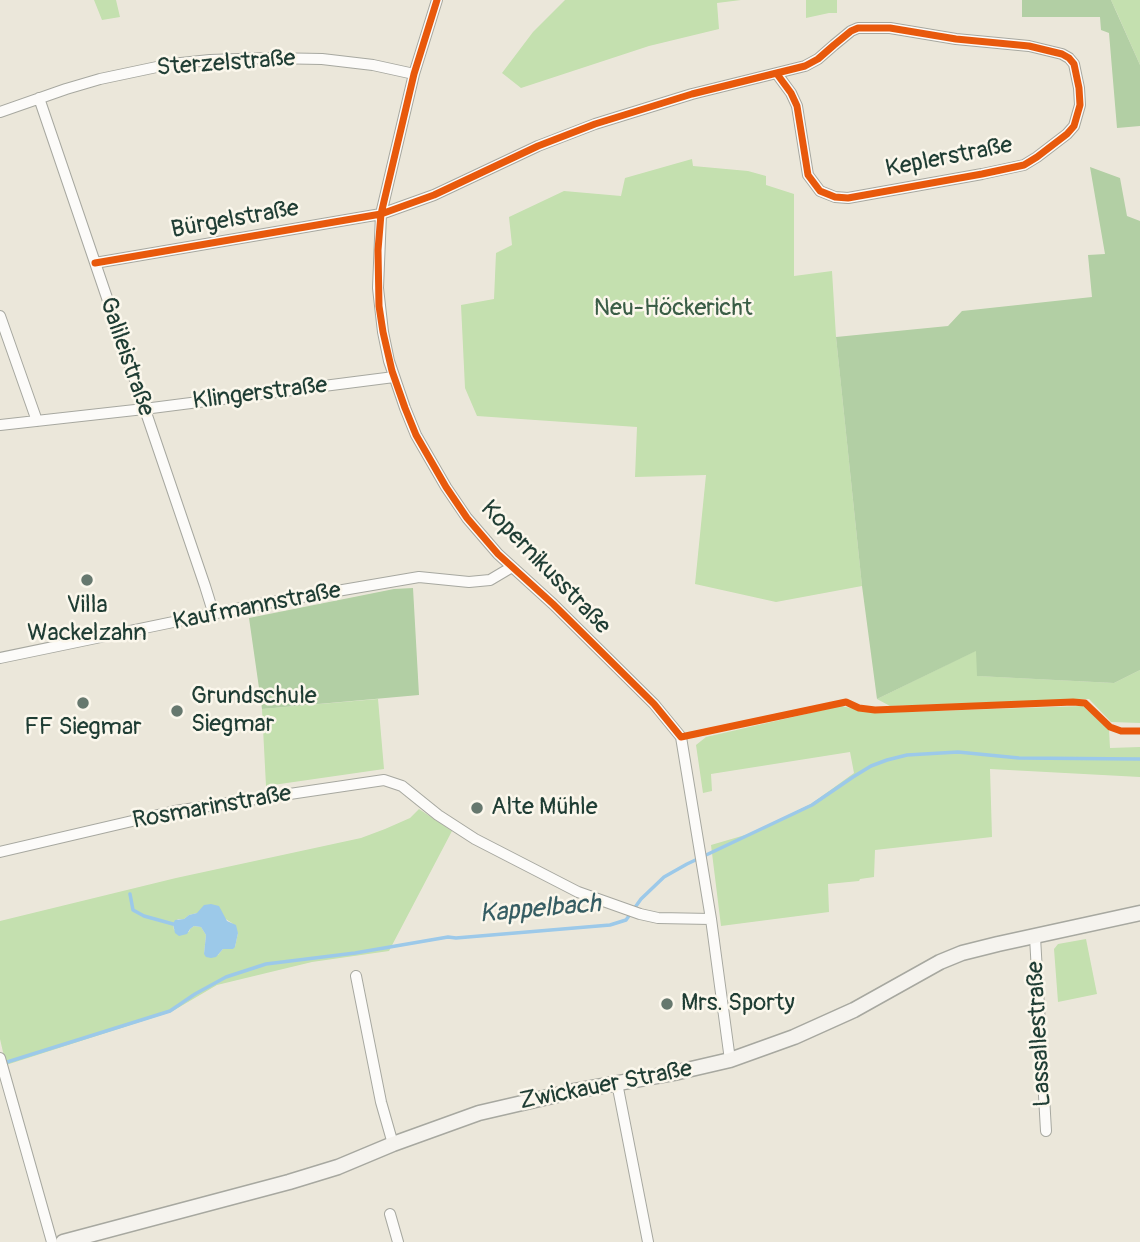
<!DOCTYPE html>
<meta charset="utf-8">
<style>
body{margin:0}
canvas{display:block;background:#ebe7da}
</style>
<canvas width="1140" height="1242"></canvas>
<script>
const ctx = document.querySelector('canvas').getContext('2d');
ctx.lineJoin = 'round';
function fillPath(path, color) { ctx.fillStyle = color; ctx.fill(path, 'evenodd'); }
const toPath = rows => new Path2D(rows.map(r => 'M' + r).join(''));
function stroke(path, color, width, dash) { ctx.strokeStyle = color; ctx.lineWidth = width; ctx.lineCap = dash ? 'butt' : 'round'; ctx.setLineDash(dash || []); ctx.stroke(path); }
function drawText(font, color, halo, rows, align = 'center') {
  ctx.font = font + ' Pangolin,sans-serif'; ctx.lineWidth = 5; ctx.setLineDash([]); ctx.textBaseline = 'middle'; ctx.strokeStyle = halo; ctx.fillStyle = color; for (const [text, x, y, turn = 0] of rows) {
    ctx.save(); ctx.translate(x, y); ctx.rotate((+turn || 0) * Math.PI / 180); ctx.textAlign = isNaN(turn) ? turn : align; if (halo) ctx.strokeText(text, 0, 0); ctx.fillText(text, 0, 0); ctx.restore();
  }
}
const green = toPath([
 [94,0,116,0,120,17,102,20],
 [565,0,741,0,717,3,719,29,649,46,521,88,502,73,533,32],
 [806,0,837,0,837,13,829,13,806,18],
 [1111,0,1140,0,1140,65,1117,13],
 [692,159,693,166,748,171,766,176,766,185,794,194,794,276,832,271,836,337,862,586,776,602,695,584,706,475,635,477,637,427,477,416,465,388,461,305,494,299,496,253,512,245,509,217,564,191,621,196,625,178],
 [977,650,978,676,1114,683,1140,670,1140,723,1111,722,1089,699,890,706,877,699],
 [378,699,384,769,266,786,262,709],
 [841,706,875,713,1083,706,1109,730,1110,748,1140,747,1140,777,990,769,992,837,875,850,874,877,860,879,859,881,828,884,829,912,721,926,711,845,752,833,811,804,854,773,850,752,711,774,712,791,703,793,696,745,706,737],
 [419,809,452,831,389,951,312,962,217,985,171,1012,6,1065,0,1039,0,921,176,878,361,838,385,829,410,818],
 [197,913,224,918,232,923,238,933,235,947,223,949,218,955,204,954,206,935,201,927,194,926,190,929,189,932,174,930,173,924,178,919,184,919,189,915],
 [1086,939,1097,994,1058,1002,1054,949,1058,944]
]);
const forest = toPath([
 [1022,0,1111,0,1140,65,1140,126,1117,128,1109,33,1101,30,1100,17,1022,17],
 [1090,167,1120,178,1127,216,1140,221,1140,670,1114,683,977,676,976,651,877,699,862,586,836,337,948,326,962,311,1092,297,1088,255,1105,254],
 [413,588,419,695,262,709,249,618,394,589]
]);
const water = toPath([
 [211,904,219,906,227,921,236,925,238,933,235,947,233,949,223,949,216,957,211,958,206,957,204,954,206,935,201,927,194,926,190,929,187,934,179,936,175,933,173,924,175,920,184,919,189,915,197,913,204,905]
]);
const stream = toPath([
 [130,894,133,910,144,916,173,924],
 [4,1063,170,1011,195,994,226,977,266,964,355,953,448,937,456,938,610,925,626,920,641,899,664,877,687,864,812,805,853,777,871,766,887,760,907,755,958,752,1019,758,1140,759]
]);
const street = toPath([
 [437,0,414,74,381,214,378,288,383,332,389,361,405,408,416,435,446,487,467,518,498,554,553,604,654,704,681,737,711,919,730,1060],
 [39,98,205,586,214,615],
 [0,112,66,89,100,79,171,64,210,60,267,58,322,59,373,65,414,74],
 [95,263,381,214,434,195,538,146,595,124,692,94,805,66,818,59,834,45,851,31,858,28,890,28,956,39,1029,46,1062,54,1069,58,1074,64,1079,88,1080,105,1074,126,1067,134,1037,157,1024,165,982,174,848,198,835,197,820,191,808,175,797,106,791,93,777,74],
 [0,316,37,421],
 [0,425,144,409,394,377],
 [0,658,255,605,419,577,469,582,490,580,512,567],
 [0,852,175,811,384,780,402,786,438,815,475,839,578,892,640,914,658,918,711,919],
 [1035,937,1046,1131],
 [356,976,381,1102,393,1144],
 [0,1058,52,1242],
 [617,1083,648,1242],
 [390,1214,398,1242]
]);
const secondary = toPath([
 [63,1242,289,1182,338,1167,393,1144,479,1113,574,1091,674,1073,730,1060,794,1037,854,1010,940,962,962,953,998,944,1140,913]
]);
const cycleway = toPath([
 [437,0,414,74,381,214,378,250,379,306,383,332,392,371,405,408,416,435,446,487,467,518,498,554,553,604,654,704,681,737,846,702,859,708,875,710,1073,702,1085,703,1110,727,1121,731,1140,731],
 [95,263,381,214,434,195,538,146,595,124,692,94,805,66,818,59,834,45,851,31,858,28,890,28,956,39,1029,46,1062,54,1069,58,1074,64,1079,88,1080,105,1074,126,1067,134,1037,157,1024,165,982,174,848,198,835,197,820,191,808,175,797,106,791,93,777,74]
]);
const markers = [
 [87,580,7,"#66786e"],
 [83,703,7,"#66786e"],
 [177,711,7,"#66786e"],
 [477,808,7,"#66786e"],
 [667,1004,7,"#66786e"]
];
const streetNames = [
 ["Sterzelstraße",226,64,-4],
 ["Keplerstraße",949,158,-11],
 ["Bürgelstraße",235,220,-10],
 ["Galileistraße",126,357,71],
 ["Klingerstraße",260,394,-7],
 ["Kopernikusstraße",545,568,46],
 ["Kaufmannstraße",257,607,-11],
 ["Rosmarinstraße",212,808,-10],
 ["Lassallestraße",1040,1034,-93],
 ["Zwickauer Straße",606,1086,-11]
];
const parkNames = [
 ["Neu-Höckericht",673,309]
];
const poiNames = [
 ["Villa",87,606,"center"],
 ["Wackelzahn",87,634,"center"],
 ["Grundschule",191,697],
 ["Siegmar",191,725],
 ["FF Siegmar",83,728,"center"],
 ["Alte Mühle",491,808],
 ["Mrs. Sporty",681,1004]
];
const waterNames = [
 ["Kappelbach",540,910,-5]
];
fillPath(green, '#c4e0af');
fillPath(forest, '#b2cfa4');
fillPath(water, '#9cc9e9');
stroke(stream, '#9cc9e9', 3.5);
stroke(street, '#a7a8a0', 12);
stroke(secondary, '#a7a8a0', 17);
stroke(street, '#fcfbf9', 10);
stroke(secondary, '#f5f3ee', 14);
stroke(cycleway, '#e8590c', 7);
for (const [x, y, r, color] of markers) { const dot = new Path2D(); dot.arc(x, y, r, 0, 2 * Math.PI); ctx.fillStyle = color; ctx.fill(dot); stroke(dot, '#fbf7ec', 2.5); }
drawText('24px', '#1f3d34', '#fbf7ec', streetNames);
drawText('24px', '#3a5d46', '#fbf7ec', parkNames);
drawText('24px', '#1f3d34', '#fbf7ec', poiNames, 'left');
drawText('italic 26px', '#365d63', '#fbf7ec', waterNames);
</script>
